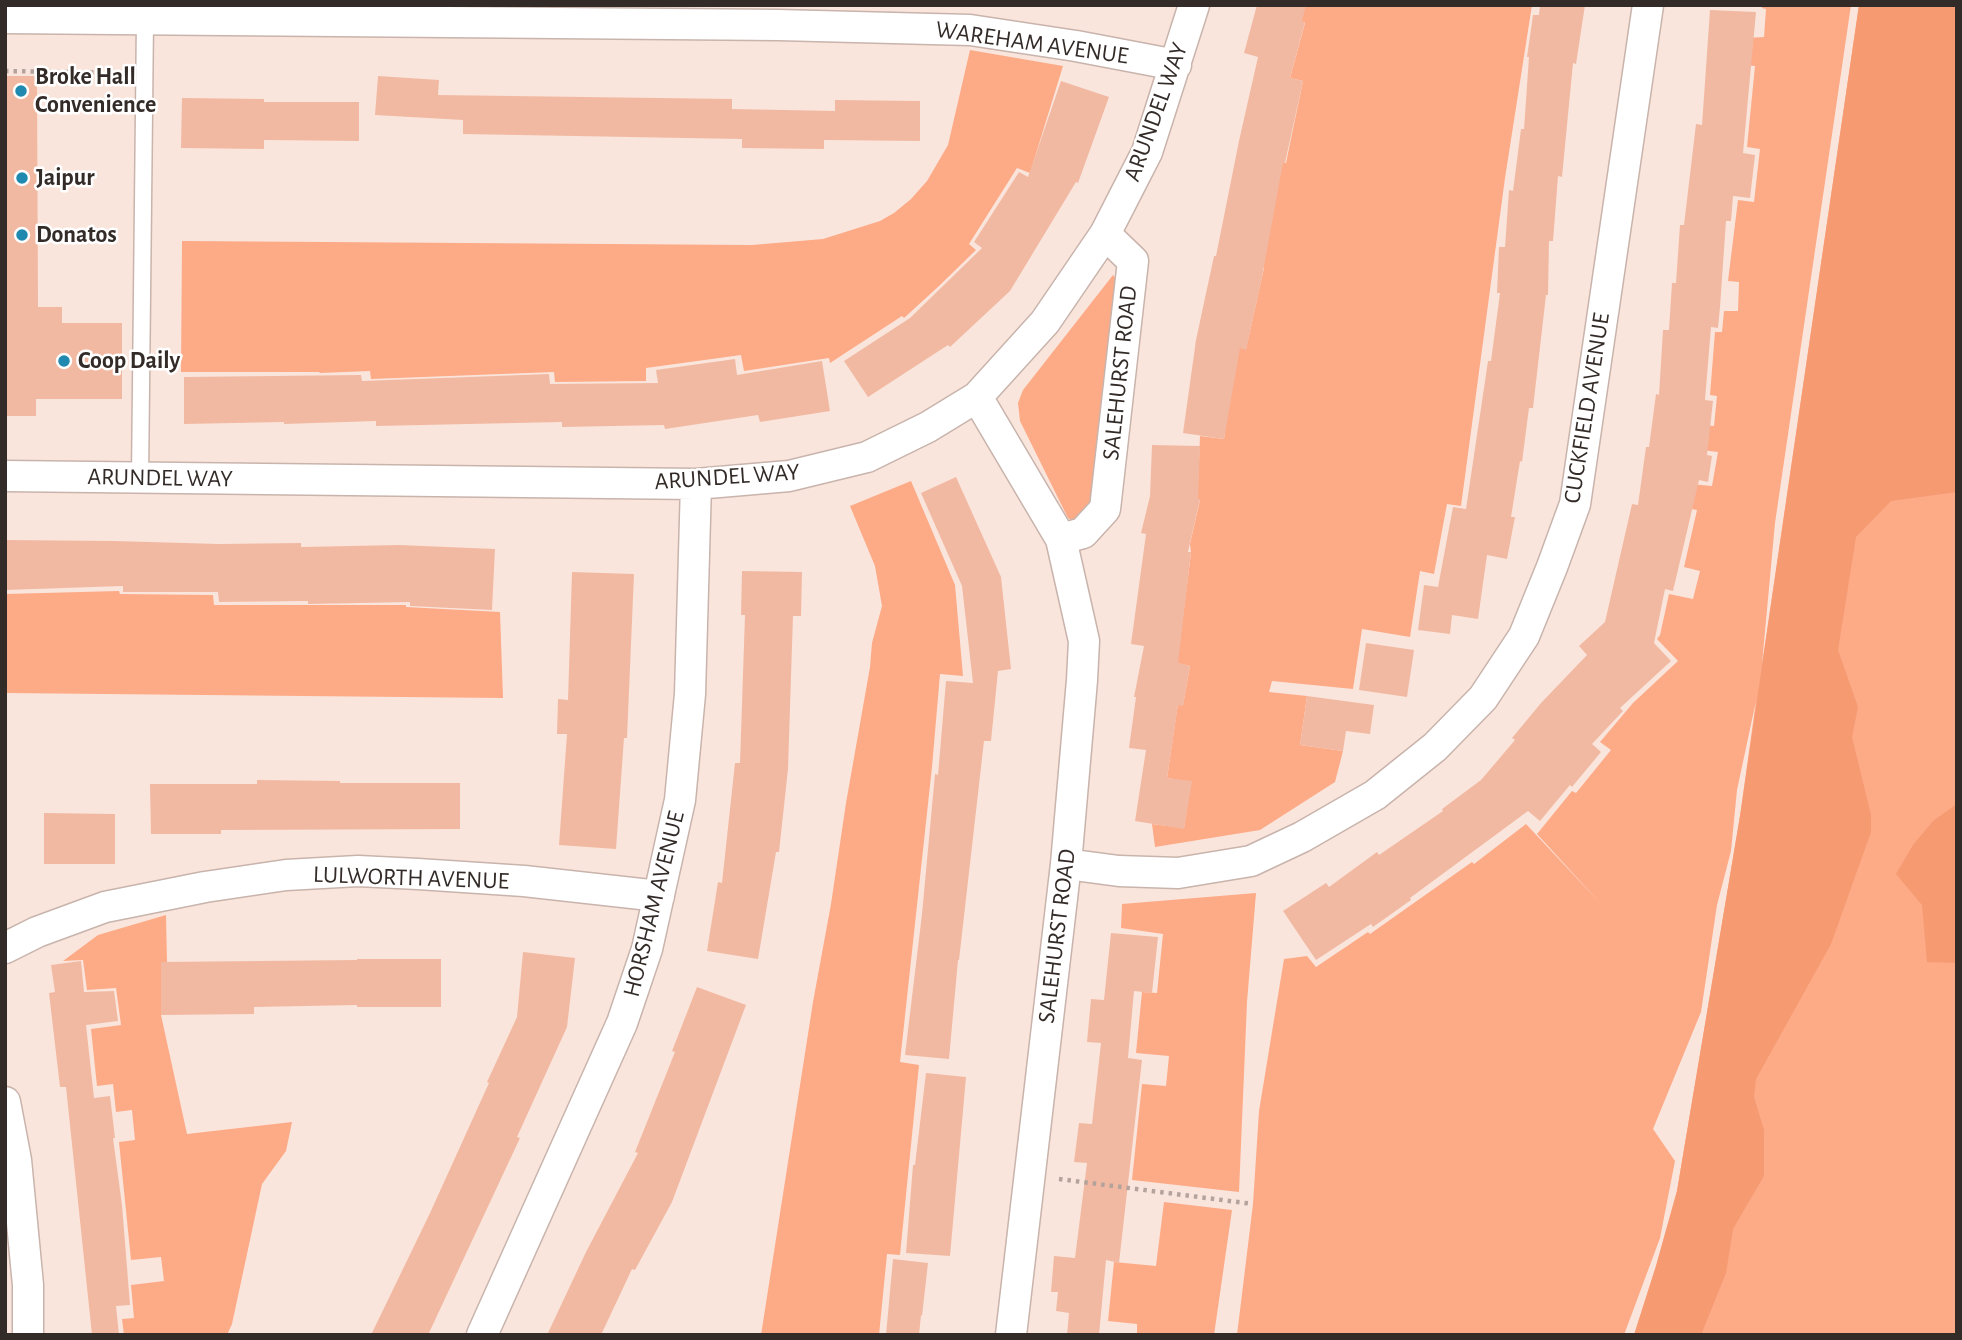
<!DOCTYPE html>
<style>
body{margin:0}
#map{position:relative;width:1962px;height:1340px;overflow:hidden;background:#fae5dc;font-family:"Alegreya Sans",sans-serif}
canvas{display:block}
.frame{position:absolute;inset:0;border:7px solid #332b28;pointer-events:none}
</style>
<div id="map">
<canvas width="1962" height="1340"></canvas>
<div class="frame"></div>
</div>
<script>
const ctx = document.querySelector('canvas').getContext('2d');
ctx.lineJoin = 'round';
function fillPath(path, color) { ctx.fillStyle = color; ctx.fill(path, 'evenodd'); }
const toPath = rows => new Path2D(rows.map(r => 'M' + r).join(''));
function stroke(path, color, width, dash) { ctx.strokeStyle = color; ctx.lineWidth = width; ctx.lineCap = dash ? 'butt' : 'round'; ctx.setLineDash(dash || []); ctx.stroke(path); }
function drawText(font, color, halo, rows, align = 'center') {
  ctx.font = font + ' "Alegreya Sans",sans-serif'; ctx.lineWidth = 5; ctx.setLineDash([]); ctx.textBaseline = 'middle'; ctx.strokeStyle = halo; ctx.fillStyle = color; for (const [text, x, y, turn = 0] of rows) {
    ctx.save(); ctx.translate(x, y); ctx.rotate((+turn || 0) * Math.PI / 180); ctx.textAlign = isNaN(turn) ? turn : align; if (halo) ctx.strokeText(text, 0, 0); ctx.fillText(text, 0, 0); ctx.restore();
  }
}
const green = toPath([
 [1306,5,1532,5,1505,178,1461,506,1447,504,1434,574,1420,571,1410,637,1362,629,1353,689,1272,681,1269,692,1307,696,1300,745,1343,751,1335,782,1260,830,1155,847,1152,824,1184,828,1191,782,1167,778,1177,710,1178,705,1183,705,1190,666,1177,663,1191,553,1190,544,1200,500,1194,498,1198,484,1200,436,1224,439,1236,347,1246,349,1264,268,1262,267,1281,163,1286,163,1303,81,1290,78,1305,23,1298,20],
 [1762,5,1851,5,1775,523,1762,664,1859,5,1957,5,1957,1335,1634,1335,1656,1266,1677,1191,1740,816,1756,701,1737,790,1731,851,1717,905,1701,1012,1653,1129,1675,1161,1660,1238,1624,1335,1237,1335,1253,1204,1259,1111,1284,959,1307,956,1316,967,1368,932,1370,934,1472,862,1474,864,1526,824,1601,904,1537,834,1572,791,1576,793,1611,750,1600,742,1633,703,1678,661,1657,639,1660,635,1669,594,1693,599,1700,571,1684,567,1697,510,1686,508,1690,484,1712,486,1718,452,1701,450,1704,425,1714,426,1717,396,1710,395,1715,332,1722,332,1724,311,1738,311,1739,282,1728,281,1738,200,1754,202,1760,149,1747,147,1755,66,1744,65,1747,38,1764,37,1766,9,1762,8],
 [970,50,1063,66,1030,173,1017,168,969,244,976,250,939,286,904,318,902,316,830,363,829,358,744,371,741,355,646,368,646,381,555,382,554,372,371,379,370,371,320,373,319,372,181,372,182,241,752,245,823,239,880,221,894,213,911,199,927,181,948,145],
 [1113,275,1116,279,1091,509,1082,521,1073,521,1068,518,1065,512,1020,421,1018,403,1023,390],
 [911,481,955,585,963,676,940,674,932,767,900,1062,919,1065,900,1255,887,1254,879,1335,761,1335,813,1002,831,904,846,803,870,667,872,643,882,606,875,566,850,506],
 [119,591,120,594,213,595,214,605,406,605,406,607,500,612,503,698,5,693,5,594],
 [1256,893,1247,1002,1239,1192,1132,1180,1142,1084,1166,1086,1169,1056,1136,1053,1142,992,1157,993,1163,934,1121,928,1122,904],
 [166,915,167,962,161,962,161,1015,187,1134,292,1122,286,1151,262,1184,232,1324,227,1335,124,1335,122,1319,134,1318,131,1285,164,1281,161,1257,131,1260,119,1142,135,1140,132,1110,116,1112,113,1084,97,1086,91,1029,121,1025,116,988,87,990,83,960,63,961,98,935],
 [1164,1202,1232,1210,1214,1335,1137,1335,1137,1324,1108,1321,1114,1262,1156,1266]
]);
const forest = toPath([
 [1859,5,1957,5,1957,492,1891,501,1856,537,1838,650,1858,707,1852,737,1871,815,1871,832,1831,944,1756,1079,1754,1097,1764,1130,1764,1176,1733,1229,1726,1273,1701,1335,1634,1335,1656,1266,1677,1191,1740,816],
 [1957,804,1957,963,1927,962,1922,905,1896,874,1913,845,1933,821]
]);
const building = toPath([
 [1257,5,1306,5,1302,21,1305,22,1290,78,1303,81,1285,163,1283,163,1262,277,1246,350,1240,348,1224,439,1183,433,1196,340,1214,256,1216,256,1239,141,1258,57,1244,53],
 [1540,5,1585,5,1576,64,1573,63,1562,177,1558,176,1553,241,1549,241,1548,295,1546,295,1533,408,1529,408,1522,462,1520,461,1511,517,1515,517,1507,559,1487,555,1478,619,1452,615,1450,634,1418,630,1424,585,1438,587,1453,507,1466,509,1488,361,1491,361,1500,293,1497,293,1499,247,1505,247,1509,190,1513,191,1521,129,1524,129,1529,57,1527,57,1533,15,1539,15],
 [1710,10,1756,12,1743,153,1755,155,1750,198,1733,196,1731,221,1726,221,1720,307,1718,328,1711,327,1705,400,1713,401,1707,455,1712,456,1708,482,1699,480,1673,591,1665,589,1654,643,1671,661,1620,708,1623,711,1592,744,1601,752,1572,787,1570,785,1540,821,1528,811,1410,898,1411,900,1373,927,1371,924,1316,960,1283,911,1326,883,1329,887,1377,852,1379,855,1443,811,1442,809,1481,780,1515,740,1512,738,1541,703,1587,655,1579,646,1605,622,1632,504,1638,505,1646,447,1649,447,1656,394,1659,395,1663,330,1669,330,1672,283,1676,283,1680,225,1684,225,1696,124,1702,125],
 [5,76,37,76,38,307,62,307,62,323,122,323,122,399,36,399,36,416,5,416],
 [378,76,439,80,438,95,732,99,732,109,835,111,835,100,920,101,920,141,824,140,824,149,742,148,742,139,463,134,463,120,375,115],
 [1061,81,1109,97,1078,183,1076,182,1010,291,950,347,948,345,868,397,844,361,910,318,982,248,974,242,1019,172,1028,177],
 [182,98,264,99,264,102,359,102,359,141,264,140,264,149,181,148],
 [735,359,737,375,822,361,830,411,760,422,758,415,665,429,664,425,562,427,562,422,376,426,376,421,284,424,284,422,184,424,184,377,361,375,362,381,549,374,550,384,658,383,656,370],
 [1152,445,1200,446,1198,499,1200,499,1188,552,1191,552,1178,663,1190,666,1183,706,1178,705,1167,778,1192,781,1184,829,1135,821,1146,750,1129,748,1136,697,1134,697,1144,646,1131,644,1146,534,1141,533,1150,496],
 [956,477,1001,577,1011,669,998,671,991,741,984,741,959,960,958,960,949,1059,905,1055,922,914,935,774,938,775,946,681,973,683,962,586,921,493],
 [5,540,114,541,219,544,301,543,301,547,399,545,495,549,492,610,410,606,410,602,308,604,308,601,219,602,218,592,123,592,123,586,5,590],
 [742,571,802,572,801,616,793,616,788,769,779,852,776,852,758,959,707,951,718,882,722,883,735,763,740,763,745,615,741,615],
 [572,572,634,574,627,738,624,738,616,849,559,845,567,734,557,734,558,699,568,700],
 [1366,643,1414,650,1407,697,1359,690],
 [1307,696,1374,705,1370,734,1346,731,1343,751,1300,745],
 [257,780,340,781,340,783,460,783,460,829,221,830,221,834,151,834,150,784,257,784],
 [44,813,115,814,115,864,44,864],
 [1111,933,1158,937,1152,993,1134,991,1128,1058,1142,1060,1119,1263,1106,1260,1099,1335,1067,1335,1069,1313,1056,1311,1058,1292,1051,1292,1054,1256,1075,1258,1087,1163,1074,1162,1079,1123,1092,1124,1101,1043,1087,1042,1091,999,1104,1000],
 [523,952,575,958,567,1027,517,1137,520,1138,428,1335,371,1335,430,1213,489,1083,487,1082,517,1017],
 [357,959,441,959,441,1007,357,1007,357,1005,254,1007,254,1014,161,1015,161,962,357,960],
 [81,961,84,992,114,991,118,1021,86,1025,94,1098,110,1096,115,1138,113,1138,122,1205,130,1305,116,1306,119,1335,92,1335,66,1087,60,1087,49,993,55,992,51,965],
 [697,987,746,1005,672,1202,635,1270,632,1269,601,1335,547,1335,586,1252,638,1153,635,1152,675,1052,672,1051],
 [926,1073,966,1077,950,1256,906,1253,913,1165,915,1165],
 [893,1259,928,1263,922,1316,921,1315,919,1335,886,1335]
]);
const path = toPath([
 [5,71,120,73],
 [1059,1179,1253,1204]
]);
const lane = toPath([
 [140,478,145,19]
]);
const street = toPath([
 [5,18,778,25,970,30,1076,46,1176,65],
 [977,397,1061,539],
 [5,476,696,484,789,476,867,457,928,427,977,397,1045,322,1105,234,1147,152,1194,5],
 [1066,864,1119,871,1178,873,1251,861,1302,837,1375,795,1435,747,1483,698,1524,636,1552,567,1575,504,1648,5],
 [5,948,37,932,105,907,205,887,286,875,358,871,418,874,524,881,659,896],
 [5,1102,16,1160,28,1285,28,1335],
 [482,1335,622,1023,647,949,680,800,690,694,696,484],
 [1011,1335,1066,864,1082,680,1084,641,1061,539,1083,533,1105,509,1133,261,1105,234]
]);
const markers = [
 [21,91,7,"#1f89b0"],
 [22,178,7,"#1f89b0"],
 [22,235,7,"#1f89b0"],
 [64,361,7,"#1f89b0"]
];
const streetNames = [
 ["WAREHAM AVENUE",1032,43,8],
 ["ARUNDEL WAY",1156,112,-70],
 ["SALEHURST ROAD",1120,373,-84],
 ["CUCKFIELD AVENUE",1587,408,-81],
 ["ARUNDEL WAY",727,477,-4],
 ["ARUNDEL WAY",160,478,1],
 ["LULWORTH AVENUE",411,878,2],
 ["HORSHAM AVENUE",654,904,-76],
 ["SALEHURST ROAD",1057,936,-83]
];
const poiNames = [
 ["Broke Hall",35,77],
 ["Convenience",35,105],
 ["Jaipur",36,178],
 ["Donatos",36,235],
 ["Coop Daily",78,361]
];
fillPath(green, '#fdaa87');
fillPath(forest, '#f69a72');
fillPath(building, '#f2b9a2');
stroke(lane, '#c8b4ac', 19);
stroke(street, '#c8b4ac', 33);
stroke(path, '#b3a39c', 4.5, [3.5, 5]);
stroke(lane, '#fff', 16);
stroke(street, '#fff', 30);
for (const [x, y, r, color] of markers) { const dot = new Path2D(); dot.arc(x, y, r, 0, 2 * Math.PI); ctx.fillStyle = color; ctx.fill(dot); stroke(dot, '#fff', 2.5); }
drawText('24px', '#332b28', '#fff', streetNames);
drawText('bold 24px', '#332b28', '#fff', poiNames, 'left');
</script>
